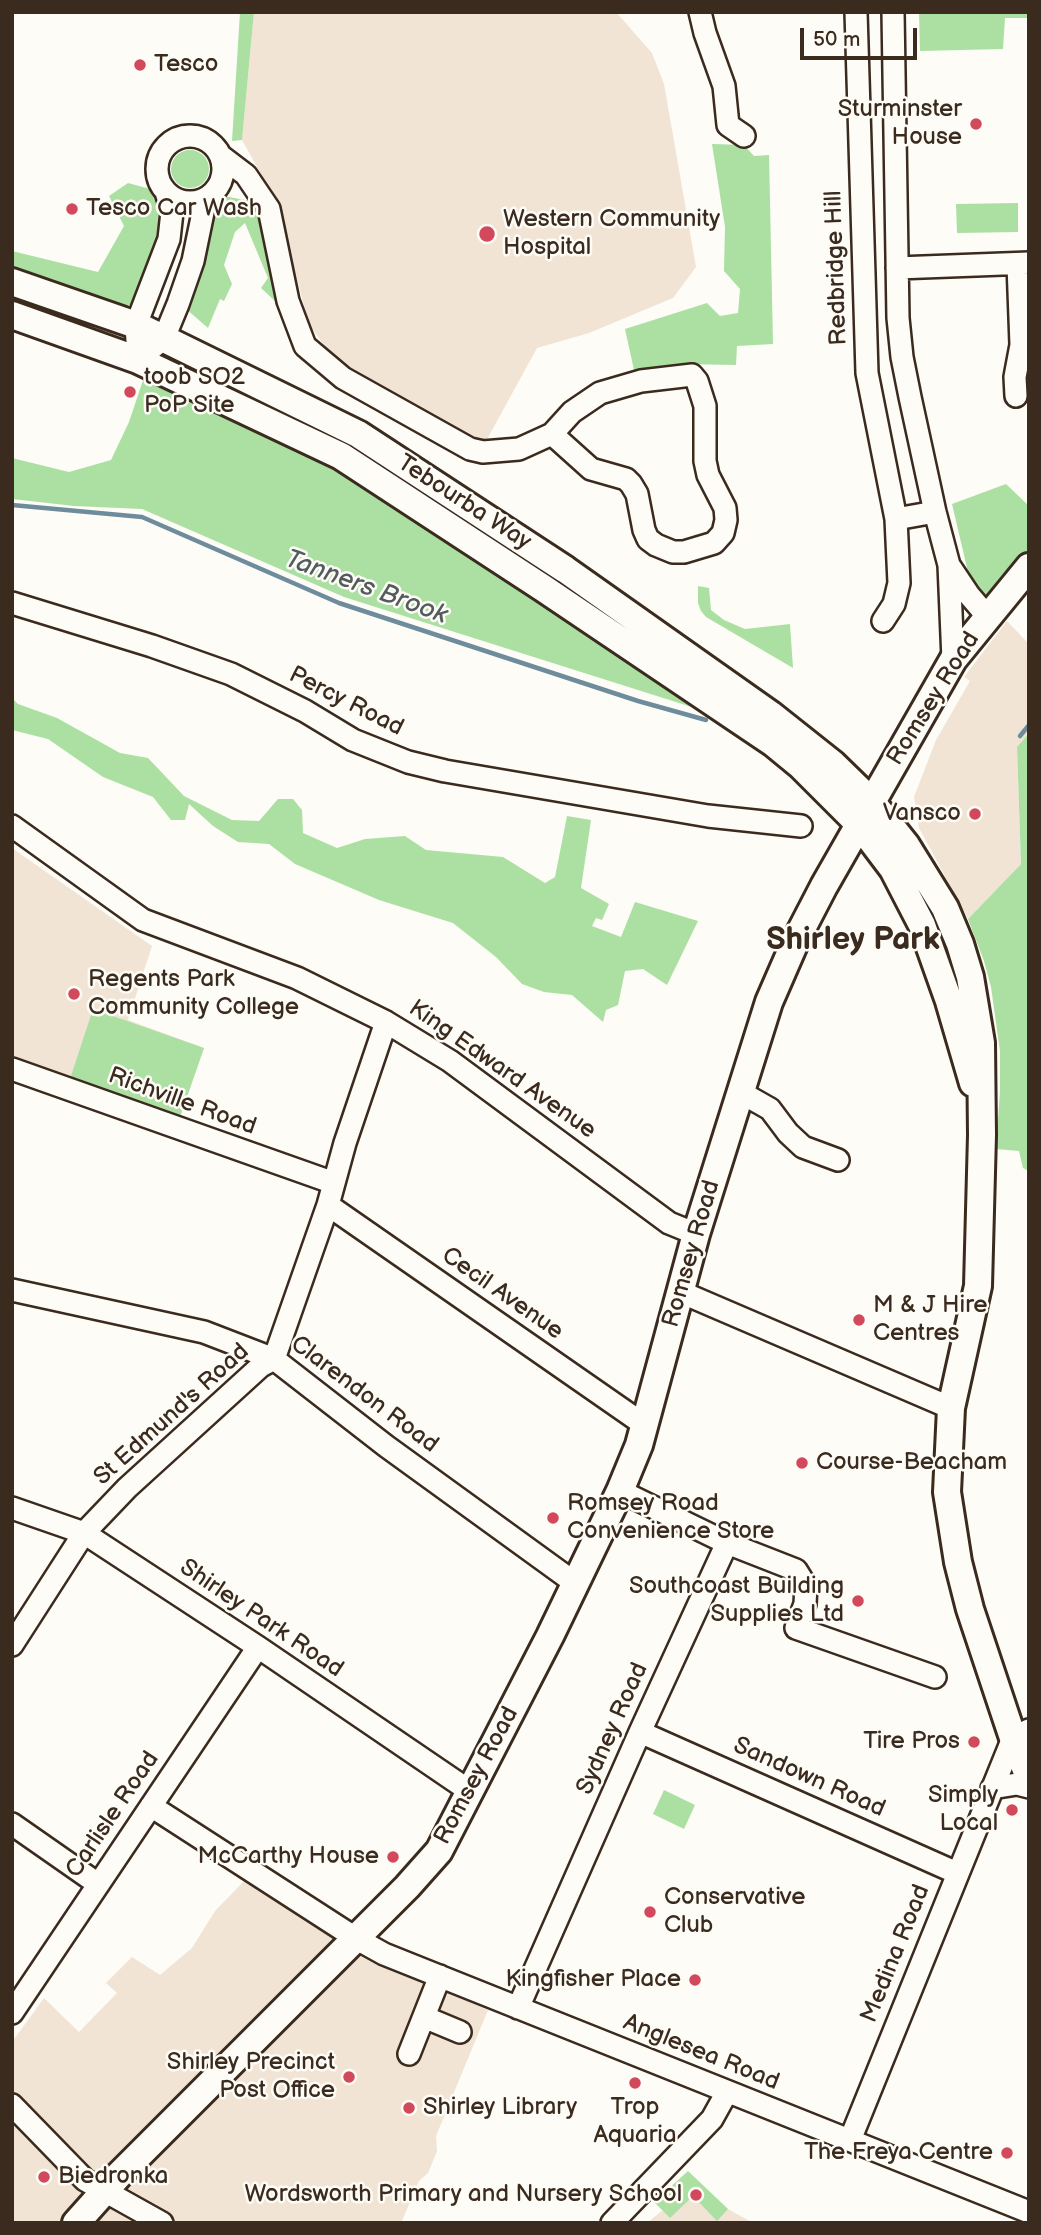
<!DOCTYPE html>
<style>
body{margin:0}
#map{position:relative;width:1041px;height:2235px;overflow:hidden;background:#fdfcf7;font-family:"Balsamiq Sans",sans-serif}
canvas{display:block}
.frame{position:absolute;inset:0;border:14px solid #3b2a1e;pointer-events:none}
.scale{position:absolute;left:800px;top:28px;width:117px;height:32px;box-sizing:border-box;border:4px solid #3b2a1e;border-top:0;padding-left:9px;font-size:21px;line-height:24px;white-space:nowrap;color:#3b2a1e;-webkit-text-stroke:5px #fdfcf7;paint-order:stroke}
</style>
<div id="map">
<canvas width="1041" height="2235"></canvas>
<div class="frame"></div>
<div class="scale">50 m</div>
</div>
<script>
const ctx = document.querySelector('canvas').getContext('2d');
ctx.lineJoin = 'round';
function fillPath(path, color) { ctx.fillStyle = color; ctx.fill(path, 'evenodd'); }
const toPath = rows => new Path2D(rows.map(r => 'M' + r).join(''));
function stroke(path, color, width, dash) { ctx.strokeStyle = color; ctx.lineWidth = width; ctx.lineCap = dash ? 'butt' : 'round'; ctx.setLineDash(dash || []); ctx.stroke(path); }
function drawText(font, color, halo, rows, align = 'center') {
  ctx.font = font + ' "Balsamiq Sans",sans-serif'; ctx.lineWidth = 5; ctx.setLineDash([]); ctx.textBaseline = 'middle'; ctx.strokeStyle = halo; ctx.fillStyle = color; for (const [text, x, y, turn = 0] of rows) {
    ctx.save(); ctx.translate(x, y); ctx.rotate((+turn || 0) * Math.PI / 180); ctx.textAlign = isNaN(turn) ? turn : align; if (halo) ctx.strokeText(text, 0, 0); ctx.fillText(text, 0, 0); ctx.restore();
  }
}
const built = toPath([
 [254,12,616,12,652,53,664,84,696,267,673,298,589,333,537,348,485,443,335,361,309,324,276,201,242,140],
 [1007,621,1029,644,1029,733,1017,747,1021,864,968,919,919,828,914,797,936,740,970,681,964,677],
 [12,848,152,946,128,1020,204,1048,180,1117,12,1059],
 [249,1876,422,1980,488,2010,436,2136,437,2151,428,2173,419,2181,401,2223,12,2223,12,2042,44,1998,79,2032,117,1993,106,1983,132,1957,160,1975,192,1948,215,1911],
 [698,2181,728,2209,753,2223,647,2223]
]);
const green = toPath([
 [240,12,254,12,242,140,232,141],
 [919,12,1029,12,1029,18,1005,18,1003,49,920,51],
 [712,144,744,145,754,156,769,155,773,344,737,346,736,365,682,364,634,370,625,329,707,303,720,316,738,313,740,289,724,271,725,227],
 '171 169a19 19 0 1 1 38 0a19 19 0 1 1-38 0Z',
 [128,183,150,189,163,209,160,237,140,300,122,308,12,271,12,251,98,272,124,226,109,196],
 [224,196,250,201,263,219,279,297,275,301,261,288,268,278,245,223,235,232,224,265,232,284,224,301,220,299,208,328,185,308,211,204],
 [1018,203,1018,232,957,233,956,204],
 [144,377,336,464,717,715,344,597,142,509,74,506,12,499,12,458,69,472,111,460,129,422],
 [1006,484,1029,506,1029,548,989,595,982,596,972,589,952,504],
 [698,586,709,588,711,610,724,620,745,629,790,624,793,668,706,617,701,611,698,603],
 [12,698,18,704,57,718,120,753,148,758,184,796,232,820,259,821,278,799,293,799,302,810,303,833,337,848,365,839,405,836,426,850,503,857,545,883,555,877,567,816,591,820,581,888,609,904,602,920,596,918,592,926,621,937,635,902,698,921,667,985,643,969,625,971,618,1005,606,1010,603,1022,572,995,544,992,522,984,496,957,453,923,379,900,295,864,269,844,238,842,213,826,189,804,185,820,171,820,153,797,103,777,48,739,12,730],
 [1029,733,1029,1171,1023,1168,1019,1151,996,1149,1000,1091,1000,1051,991,987,984,961,968,919,1021,864,1017,747],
 [93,1009,204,1048,180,1117,70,1079],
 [664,1790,695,1805,684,1829,653,1814],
 [688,2171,728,2209,717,2221,693,2196,670,2218,654,2202]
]);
const stream = toPath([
 [12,505,142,517,339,603,638,701,706,720],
 [1020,736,1029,725]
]);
const minor = toPath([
 [700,12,705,33,724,86,728,125,744,136],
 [856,12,867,373,896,519],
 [893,12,898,318,902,357,910,397,935,512,949,565,953,660],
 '157 169a33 33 0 1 1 66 0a33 33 0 1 1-66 0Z',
 [221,156,246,175,269,209,288,301,305,346,343,378,470,449,483,452,519,449,552,434,572,412,600,393,641,381,692,375,697,381,705,406,705,461,708,475,725,508,726,520,723,533,714,543,684,552,673,552,656,545,648,539,644,530,637,494,631,484,626,479,591,469,552,434],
 [897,268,1029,263],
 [137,341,136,325,169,239,172,212,166,192],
 [138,360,164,338,178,304,193,261,206,198],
 [1016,396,1015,377,1021,345,1018,264],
 [949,565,969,595,987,616],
 [12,603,152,646,231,674,305,711,353,740,408,762,445,771,708,816,801,826],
 [883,621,894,604,899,583,896,519,935,512],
 [12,826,143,920,297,978,386,1022,450,1061,669,1223,696,1234],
 [12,1069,334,1183],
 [740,1092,770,1109,788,1133,803,1147,838,1160],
 [328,1205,646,1426],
 [12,1290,204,1332,274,1359,386,1446,575,1583],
 [679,1293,690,1296,951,1408],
 [12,1508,84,1533,258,1647,471,1792],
 [727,1543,796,1570,806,1586,805,1604,796,1628,935,1677],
 [12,1645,84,1533,127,1488,261,1366,274,1359,328,1205,345,1143,386,1022],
 [640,1732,957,1873],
 [992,1788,1017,1784,1029,1787],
 [151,1806,357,1939,384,1954,1029,2212],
 [12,1824,98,1884],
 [518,2008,640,1732,727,1543,620,1491],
 [12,2013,258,1647],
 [424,2017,460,2032],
 [409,2054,440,1976],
 [12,2105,85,2180,162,2223],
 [850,2140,1013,1738,1029,1730],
 [612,2223,712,2119,727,2092]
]);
const major = toPath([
 [12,282,136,325,358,434,566,570,770,714,833,764,871,801,906,845,945,908,960,944,970,977,981,1043,982,1135,978,1286,951,1408,947,1492,958,1562,970,1609,1013,1738,1029,1777],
 [12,315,138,360,341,456,543,588,773,743,801,766,859,824,893,869,922,925,949,1001,973,1083],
 [76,2223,118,2176,407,1887,439,1851,550,1636,620,1491,639,1445,696,1234,769,1002,796,940,824,886,953,660,1029,567]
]);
const markers = [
 [140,65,7,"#d1495b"],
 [976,124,7,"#d1495b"],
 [72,209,7,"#d1495b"],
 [487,234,9,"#d1495b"],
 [130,392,7,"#d1495b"],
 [975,814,7,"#d1495b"],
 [74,994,7,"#d1495b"],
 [859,1320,7,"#d1495b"],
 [802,1463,7,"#d1495b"],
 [553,1518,7,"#d1495b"],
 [858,1601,7,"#d1495b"],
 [974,1742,7,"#d1495b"],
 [1012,1810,7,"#d1495b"],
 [393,1857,7,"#d1495b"],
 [650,1912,7,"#d1495b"],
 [695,1980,7,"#d1495b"],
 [349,2077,7,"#d1495b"],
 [635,2083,7,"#d1495b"],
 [409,2108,7,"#d1495b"],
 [1007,2153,7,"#d1495b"],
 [44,2177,7,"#d1495b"],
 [696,2195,7,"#d1495b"]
];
const poiNames = [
 ["Tesco",154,65],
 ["Sturminster",962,110,"right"],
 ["House",962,138,"right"],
 ["Tesco Car Wash",86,209],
 ["Western Community",503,220],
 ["Hospital",503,248],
 ["toob SO2",144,378],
 ["PoP Site",144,406],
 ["Vansco",961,814,"right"],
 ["Regents Park",88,980],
 ["Community College",88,1008],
 ["M & J Hire",873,1306],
 ["Centres",873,1334],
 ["Course-Beacham",816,1463],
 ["Romsey Road",567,1504],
 ["Convenience Store",567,1532],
 ["Southcoast Building",844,1587,"right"],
 ["Supplies Ltd",844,1615,"right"],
 ["Tire Pros",960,1742,"right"],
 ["Simply",998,1796,"right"],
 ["Local",998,1824,"right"],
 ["McCarthy House",379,1857,"right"],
 ["Conservative",664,1898],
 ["Club",664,1926],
 ["Kingfisher Place",681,1980,"right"],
 ["Shirley Precinct",335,2063,"right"],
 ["Post Office",335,2091,"right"],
 ["Shirley Library",423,2108],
 ["Trop",635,2108,"center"],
 ["Aquaria",635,2136,"center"],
 ["The Freya Centre",993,2153,"right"],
 ["Biedronka",58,2177],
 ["Wordsworth Primary and Nursery School",682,2195,"right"]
];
const streetNames = [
 ["Redbridge Hill",837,268,-92],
 ["Tebourba Way",464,503,33],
 ["Romsey Road",934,699,-58],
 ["Percy Road",346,702,27],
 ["King Edward Avenue",502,1070,35],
 ["Richville Road",182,1102,20],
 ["Romsey Road",692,1254,-74],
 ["Cecil Avenue",502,1294,35],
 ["Clarendon Road",364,1395,37],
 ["St Edmund's Road",172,1415,-42],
 ["Shirley Park Road",261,1619,34],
 ["Sydney Road",613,1729,-66],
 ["Romsey Road",477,1776,-62],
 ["Sandown Road",809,1778,24],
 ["Carlisle Road",113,1815,-56],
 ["Medina Road",896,1954,-68],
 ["Anglesea Road",701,2053,22]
];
const waterNames = [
 ["Tanners Brook",366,588,20]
];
const districtNames = [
 ["Shirley Park",853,941]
];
fillPath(built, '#f1e4d5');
fillPath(green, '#abe0a2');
stroke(stream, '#6e8c9c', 4.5);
stroke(minor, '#3b2a1e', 26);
stroke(major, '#3b2a1e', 32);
stroke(minor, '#fdfcf7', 21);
stroke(major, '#fdfcf7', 26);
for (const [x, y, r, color] of markers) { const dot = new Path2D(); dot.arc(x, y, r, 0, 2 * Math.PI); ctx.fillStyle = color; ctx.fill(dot); stroke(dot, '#fdfcf7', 2.5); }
drawText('24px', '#3b2a1e', '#fdfcf7', poiNames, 'left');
drawText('24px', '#3b2a1e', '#fdfcf7', streetNames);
drawText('italic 26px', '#545b5d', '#fdfcf7', waterNames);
drawText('bold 32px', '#3b2a1e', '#fdfcf7', districtNames);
</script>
